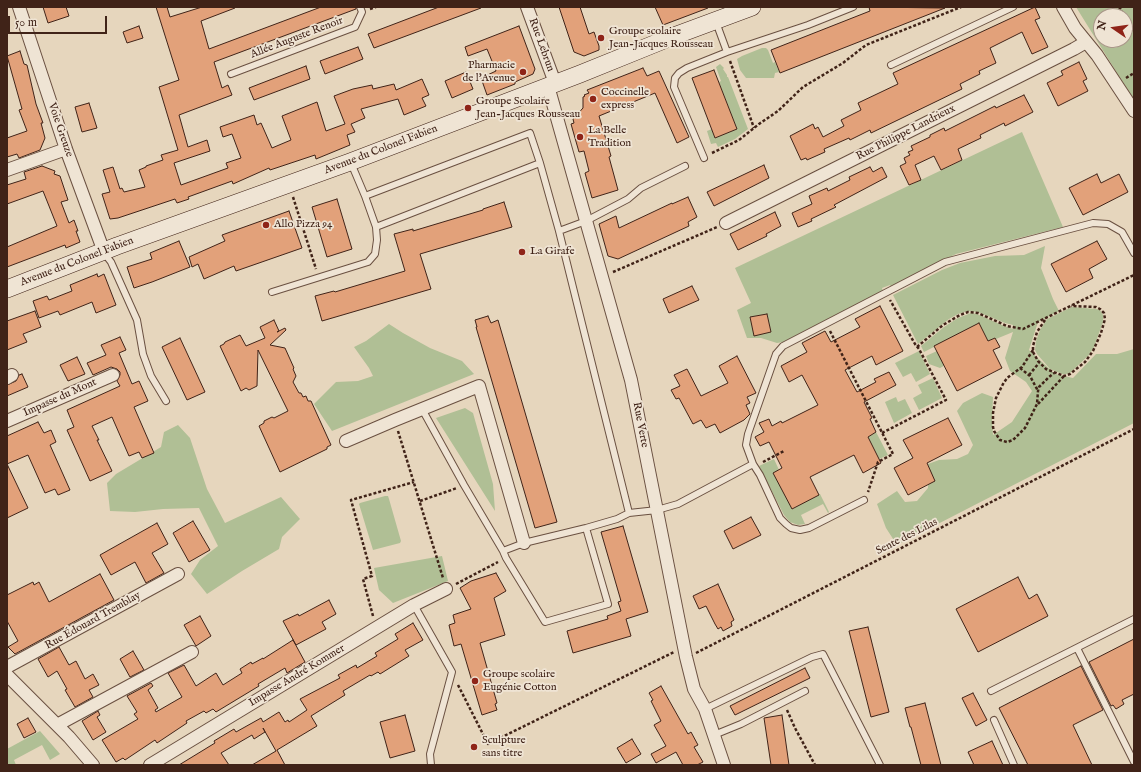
<!DOCTYPE html>
<meta charset="utf-8">
<style>
body{margin:0}
#map{position:relative;width:1141px;height:772px;overflow:hidden;background:#e6d6bd;font-family:"IM FELL English",serif}
canvas{display:block}
.frame{position:absolute;inset:0;border:8px solid #402318;pointer-events:none}
.north{position:absolute;left:1093px;top:8px;width:40px;height:40px;box-sizing:border-box;background:#efe4d4;border:1px solid #a99789;border-radius:50%;rotate:283deg;font-size:11px;font-weight:700;line-height:16px;text-align:center;color:#402318}
.north::after{content:'';display:block;margin:auto;width:14px;height:18px;background:#8f2418;clip-path:polygon(50% 0,100% 100%,50% 72%,0 100%)}
.scale{position:absolute;left:8px;top:16px;width:99px;height:18px;box-sizing:border-box;border:2px solid #402318;border-top:0;padding-left:5px;font-size:12px;line-height:14px;white-space:nowrap;color:#402318;-webkit-text-stroke:3px #efe4d4;paint-order:stroke}
</style>
<div id="map">
<canvas width="1141" height="772"></canvas>
<div class="frame"></div>
<div class="north">N</div>
<div class="scale">50 m</div>
</div>
<script>
const ctx = document.querySelector('canvas').getContext('2d');
ctx.lineJoin = 'round';
function fillPath(path, color) { ctx.fillStyle = color; ctx.fill(path, 'evenodd'); }
const toPath = rows => new Path2D(rows.map(r => 'M' + r).join(''));
function stroke(path, color, width, dash) { ctx.strokeStyle = color; ctx.lineWidth = width; ctx.lineCap = dash ? 'butt' : 'round'; ctx.setLineDash(dash || []); ctx.stroke(path); }
function drawText(font, color, halo, rows, align = 'center') {
  ctx.font = font + ' "IM FELL English",serif'; ctx.lineWidth = 3.5; ctx.setLineDash([]); ctx.textBaseline = 'middle'; ctx.strokeStyle = halo; ctx.fillStyle = color; for (const [text, x, y, turn = 0] of rows) {
    ctx.save(); ctx.translate(x, y); ctx.rotate((+turn || 0) * Math.PI / 180); ctx.textAlign = isNaN(turn) ? turn : align; if (halo) ctx.strokeText(text, 0, 0); ctx.fillText(text, 0, 0); ctx.restore();
  }
}
const green = toPath([
 [1076,7,1134,7,1134,99,1117,73],
 [1101,16,1125,16,1125,40,1101,40],
 [762,48,766,48,768,50,773,63,775,62,779,72,775,73,774,78,746,78,740,70,737,59,742,56],
 [720,64,724,68,723,69,727,75,727,77,728,77,748,129,735,139,718,147,716,143,711,144,707,131,712,129,715,138,737,129,719,82,721,81,716,67],
 [1022,132,1063,227,956,254,891,287,890,285,882,288,883,291,783,342,777,343,761,338,747,338,737,310,751,303,735,268],
 [767,314,771,332,754,335,750,317],
 [1045,246,1041,268,1053,299,1059,311,1038,322,1029,350,1055,374,1073,378,1096,354,1117,354,1134,349,1134,423,897,545,886,528,877,504,897,491,905,502,917,501,928,488,928,464,939,460,957,459,968,454,973,445,957,411,963,403,982,393,993,397,992,420,993,435,1012,422,1032,391,1026,382,1010,371,1005,358,1013,332,996,339,995,338,988,341,979,324,924,352,921,346,944,327,958,318,971,313,977,314,1004,326,1013,329,1013,325,1005,323,978,312,968,311,958,314,949,319,918,344,893,295,942,270,960,263,995,256,1024,255],
 [1072,307,1096,309,1100,310,1103,315,1103,322,1094,347,1089,355,1070,373,1066,374,1062,374,1050,369,1037,354,1035,350,1036,341,1040,330,1047,319],
 [389,324,403,333,430,348,462,361,474,374,332,431,314,404,336,382,358,381,373,376,369,368,354,347,366,341],
 [919,351,930,374,916,382,911,373,903,377,895,363],
 [937,351,953,361,940,368,929,364,926,356],
 [933,378,942,398,919,410,913,398,922,393,918,385],
 [896,397,898,402,905,399,912,413,894,423,885,402],
 [465,408,473,413,493,484,495,511,436,418],
 [178,425,190,438,207,489,225,523,281,497,300,519,282,537,279,549,242,571,207,594,191,574,200,560,218,546,199,508,163,509,135,512,110,511,107,483,116,474,161,447,164,432],
 [876,432,888,455,879,459,868,437],
 [774,459,779,470,792,509,820,494,829,512,828,513,823,504,801,515,805,524,798,525,790,522,784,515,759,466],
 [385,496,388,496,389,499,401,541,400,543,373,550,359,504,360,503],
 [442,556,448,581,393,603,379,590,374,568],
 [40,731,60,754,50,760,42,745,14,760,16,765,7,765,7,749]
]);
const building = toPath([
 [43,7,66,7,69,16,48,23,43,7],
 [156,7,167,7,170,17,202,7,235,7,235,8,201,21,209,49,321,7,356,7,356,9,214,62,222,88,228,85,232,95,179,115,188,147,207,140,210,151,174,163,181,185,228,168,226,163,241,158,232,134,223,137,220,127,254,115,257,125,261,123,272,148,291,140,282,116,317,102,326,131,345,124,334,96,353,89,372,85,373,89,394,84,396,90,422,79,429,95,422,98,426,106,404,115,398,99,361,109,365,118,351,124,355,132,347,135,350,145,316,159,315,155,270,170,269,168,233,184,232,181,188,197,189,199,177,203,175,199,118,218,110,219,102,194,110,192,103,170,113,167,120,189,122,188,124,192,145,187,139,170,146,167,146,166,163,160,161,155,178,150,159,87,179,80,156,7],
 [439,7,481,7,481,8,374,48,368,34,439,7],
 [559,7,580,7,589,34,594,32,599,46,599,50,584,56,574,52,559,7],
 [655,7,707,7,708,8,663,25,655,7],
 [869,7,945,8,780,73,771,50,870,11,869,7],
 [1035,7,1040,18,1035,20,1048,47,1032,54,1022,32,990,48,996,63,979,71,980,74,960,84,962,89,871,133,870,130,850,140,849,138,824,149,825,152,807,160,806,158,801,160,790,136,813,124,815,129,818,127,823,137,844,126,841,120,861,110,858,103,898,84,893,73,1035,7],
 [139,26,143,38,127,43,123,32,139,26],
 [519,26,535,69,533,74,515,82,515,84,487,95,481,78,496,71,487,49,468,56,465,47,519,26],
 [358,47,363,59,325,74,320,61,358,47],
 [20,51,24,64,27,65,36,104,43,123,41,123,45,138,40,150,19,158,17,154,7,157,7,138,27,131,19,110,22,109,7,56,20,51],
 [1079,62,1087,79,1083,81,1088,91,1058,106,1047,83,1063,75,1061,71,1079,62],
 [306,66,310,79,254,100,249,88,306,66],
 [643,68,647,76,659,71,689,137,677,143,655,93,599,116,611,156,609,157,618,190,592,198,585,173,589,171,584,151,579,152,571,124,574,123,573,119,583,108,583,97,585,96,584,95,589,93,587,90,643,68],
 [714,70,737,129,715,138,692,78,714,70],
 [466,72,473,89,452,98,445,81,466,72],
 [1024,95,1033,112,1005,126,1004,123,980,135,981,138,958,149,962,160,941,170,934,156,915,165,921,180,909,185,900,166,906,163,904,158,910,155,908,152,913,150,911,146,930,137,930,135,944,128,945,131,995,106,996,108,1024,95],
 [89,103,97,128,82,132,75,107,89,103],
 [764,165,769,178,714,206,707,192,764,165],
 [42,166,55,171,54,174,60,176,68,200,61,202,69,223,74,220,78,231,76,231,80,242,66,248,65,245,7,267,7,247,57,226,43,191,7,204,7,185,26,179,24,172,42,166],
 [870,167,873,172,882,167,887,177,834,205,836,207,811,219,812,221,798,227,792,213,812,204,809,196,827,188,828,191,850,180,849,177,870,167],
 [1097,174,1101,183,1119,174,1128,192,1083,215,1069,188,1097,174],
 [688,197,697,217,688,222,689,226,618,259,608,256,599,224,616,216,619,228,672,203,672,204,688,197],
 [337,199,352,249,327,257,312,207,337,199],
 [504,202,512,227,420,254,431,289,322,321,315,296,334,291,335,292,405,271,394,234,413,229,413,231,483,210,483,209,504,202],
 [289,211,302,248,236,271,234,266,204,279,198,264,192,267,189,257,225,241,222,235,289,211],
 [775,212,781,226,766,234,767,236,738,250,730,234,775,212],
 [179,241,190,267,152,282,134,288,127,267,152,259,150,253,179,241],
 [1097,241,1107,259,1089,269,1093,278,1066,292,1051,264,1097,241],
 [97,274,98,277,104,274,116,305,96,313,92,302,60,315,58,311,39,318,33,301,47,296,49,300,72,291,70,285,97,274],
 [692,286,699,300,669,313,663,299,692,286],
 [880,306,903,351,876,365,872,356,845,370,857,392,876,382,874,379,889,372,896,385,864,402,872,418,870,419,876,432,868,437,881,463,863,473,854,455,810,477,819,495,792,509,773,473,782,468,769,442,760,446,755,437,764,432,759,423,769,419,772,426,781,421,782,423,818,405,802,375,789,382,781,366,807,352,802,343,825,331,831,342,860,327,855,319,880,306],
 [35,311,41,327,23,334,27,342,7,350,7,321,35,311],
 [767,314,771,332,754,336,750,317,767,314],
 [488,316,491,323,498,320,557,522,535,528,476,327,477,327,475,320,488,316],
 [274,320,279,331,277,332,285,328,286,330,270,345,285,348,294,368,293,369,296,376,293,382,299,393,301,393,303,397,306,396,308,401,311,401,331,445,327,447,327,449,280,472,259,426,264,423,264,421,272,417,274,418,288,411,258,350,257,386,249,390,246,388,241,391,220,346,224,344,225,342,240,335,246,346,265,338,260,327,274,320],
 [979,323,988,341,995,338,1000,347,993,350,1002,368,957,391,934,346,979,323],
 [120,337,126,350,119,353,132,384,139,381,148,401,134,407,154,453,142,458,139,452,129,456,112,417,92,426,99,440,97,440,112,471,90,481,67,430,74,427,67,410,120,386,117,381,120,375,120,372,117,369,111,367,93,375,87,363,106,355,101,345,120,337],
 [180,338,205,392,187,400,162,347,180,338],
 [737,356,756,393,747,397,750,403,746,405,750,414,744,420,720,433,715,424,706,428,701,420,693,424,679,398,676,399,671,390,680,386,674,375,687,369,701,396,728,383,719,366,737,356],
 [77,357,85,374,68,381,60,365,77,357],
 [22,374,28,387,7,396,7,385,16,381,19,375,22,374],
 [948,418,962,445,927,463,935,481,908,495,894,468,913,458,903,440,948,418],
 [38,422,44,433,51,430,56,442,50,445,70,490,58,495,55,489,45,493,28,455,7,464,7,436,38,422],
 [7,464,28,508,7,518,7,464],
 [751,517,761,535,733,549,724,531,751,517],
 [193,521,210,550,189,562,173,533,193,521],
 [157,523,168,544,152,553,164,573,146,583,135,562,111,575,100,555,157,523],
 [623,526,648,612,626,619,631,636,573,653,567,631,608,619,607,616,621,611,618,602,621,601,601,532,623,526],
 [496,573,506,591,494,598,505,635,480,643,497,703,495,704,497,710,482,715,461,644,454,646,449,625,455,623,453,615,471,609,460,588,471,581,496,573],
 [100,574,114,600,15,654,8,647,18,641,7,621,7,595,33,582,34,585,39,582,49,602,100,574],
 [1018,577,1029,599,1037,594,1048,616,978,652,956,609,1018,577],
 [718,584,734,620,731,622,732,626,723,631,721,627,718,629,715,624,706,606,699,609,693,596,718,584],
 [329,600,336,614,322,622,326,629,296,645,283,621,298,614,299,616,329,600],
 [200,616,211,636,196,646,184,625,200,616],
 [413,623,423,640,405,650,409,656,380,674,378,672,371,676,370,675,343,691,345,695,311,716,317,726,277,750,285,765,252,765,276,751,263,728,265,732,254,739,252,735,221,753,229,765,179,765,215,743,214,741,234,729,236,732,261,718,263,722,279,712,285,722,288,720,289,722,307,710,300,699,340,678,338,675,356,665,357,668,377,656,375,653,398,639,395,634,413,623],
 [868,627,889,712,871,717,849,631,868,627],
 [1134,639,1134,694,1122,700,1124,704,1116,709,1113,705,1111,706,1089,662,1134,639],
 [293,640,305,662,287,673,285,668,258,684,259,686,216,712,213,709,206,713,204,711,186,721,187,723,157,743,155,740,125,760,123,758,116,762,102,740,138,719,134,714,137,712,127,696,151,683,153,686,148,690,158,708,155,710,156,712,182,697,168,673,184,665,196,686,216,673,223,685,242,673,240,669,251,662,252,664,263,658,263,659,293,640],
 [59,647,69,665,76,661,85,679,93,674,99,685,89,690,93,697,75,707,65,690,67,689,57,671,48,677,38,659,59,647],
 [133,651,144,670,130,677,120,659,133,651],
 [1081,666,1103,710,1073,725,1092,765,1028,765,999,708,1081,666],
 [805,668,810,678,735,715,730,706,805,668],
 [661,686,688,734,691,732,698,745,694,747,703,762,697,765,683,765,676,752,656,763,651,754,666,746,654,725,661,721,651,701,653,700,649,693,661,686],
 [973,693,987,720,976,726,962,698,973,693],
 [925,703,941,765,921,765,911,727,910,727,905,708,925,703],
 [98,711,100,715,97,717,106,732,93,740,82,721,98,711],
 [405,715,415,751,390,758,380,722,405,715],
 [782,715,789,765,771,765,764,718,782,715],
 [28,718,36,732,24,738,17,724,28,718],
 [632,739,641,754,626,763,617,748,632,739],
 [992,741,1003,765,974,765,968,752,992,741]
]);
const path = toPath([
 [1119,7,1125,16],
 [370,9,376,7],
 [1125,17,1134,31],
 [730,61,754,128],
 [1126,78,1134,73],
 [712,153,739,140,759,124,778,111,803,87,843,63,866,45,961,7],
 [293,197,316,269],
 [613,272,717,227],
 [1045,320,1037,332,1033,346,1033,352,1038,361,1046,369,1064,376,1070,374,1085,362,1093,351,1101,333,1105,319,1104,313,1100,309,1096,307,1071,306],
 [830,331,893,454,878,462,868,492],
 [917,347,943,325,960,315,968,312,978,313,1007,326,1023,329,1134,275],
 [1033,350,1022,367,1007,378,1003,384,996,398,993,413,993,427,994,431,1000,440,1007,442,1013,440,1025,428,1037,404,1038,391,1039,387,1049,377,1054,373],
 [1020,368,1030,376,1038,391],
 [1029,375,1039,363],
 [1038,404,1064,376],
 [398,431,443,578],
 [882,433,946,400,919,349,915,344,890,300],
 [763,462,784,451],
 [420,501,457,488],
 [456,584,498,562],
 [373,616,363,579,372,576,351,500,414,482],
 [696,653,1134,429],
 [458,685,488,744,674,652],
 [787,710,795,728,815,765]
]);
const lane = toPath([
 [716,22,727,52],
 [891,65,1013,7],
 [231,74,355,27,362,12,360,7],
 [704,158,674,87,675,78,679,73,687,68,727,52,808,25,853,7],
 [351,163,365,196],
 [376,227,365,196,530,133,540,163],
 [559,231,586,221,628,199,641,188,685,166],
 [104,253,111,262,137,320,143,354,151,376,166,401],
 [272,292,368,262,375,254,377,240,376,227,540,163,559,231,629,513,657,510,678,504,753,464,746,445,748,434,776,354,783,346,945,262,1093,223,1108,224,1122,232,1134,253],
 [422,409,464,485,503,551,506,558,545,622,608,604,586,528],
 [753,464,760,475,780,518,786,524,791,528,800,530,809,528,864,500],
 [503,551,524,543,586,528,617,519,629,513],
 [414,605,452,672,430,754,431,765],
 [1077,648,1134,762],
 [991,691,1134,619],
 [705,709,812,657,823,654,880,765],
 [994,720,1014,765],
 [714,735,741,724,805,691]
]);
const street = toPath([
 [19,7,66,149,104,252],
 [527,7,555,83],
 [1063,7,1075,28,1097,55,1134,111],
 [548,86,631,380,686,657,694,689,705,709,724,765],
 [7,170,66,149],
 [726,223,1074,49,1086,42],
 [7,378,12,375],
 [7,421,113,375],
 [346,441,395,420,479,386,524,543],
 [7,667,178,574],
 [7,675,69,737,93,765],
 [57,725,192,652],
 [150,765,414,605,446,589]
]);
const secondary = toPath([
 [7,289,117,246,350,162,580,74,674,36,752,7]
]);
const markers = [
 [601,38,4,"#8f2418"],
 [523,72,4,"#8f2418"],
 [593,99,4,"#8f2418"],
 [468,108,4,"#8f2418"],
 [580,137,4,"#8f2418"],
 [266,225,4,"#8f2418"],
 [522,252,4,"#8f2418"],
 [475,681,4,"#8f2418"],
 [474,747,4,"#8f2418"]
];
const poiNames = [
 ["Groupe scolaire",609,32],
 ["Jean-Jacques Rousseau",609,45],
 ["Pharmacie",515,66,"right"],
 ["de l'Avenue",515,79,"right"],
 ["Coccinelle",601,93],
 ["express",601,106],
 ["Groupe Scolaire",476,102],
 ["Jean-Jacques Rousseau",476,115],
 ["La Belle",588,131],
 ["Tradition",588,144],
 ["Allo Pizza 94",274,225],
 ["La Girafe",530,252],
 ["Groupe scolaire",483,675],
 ["Eugénie Cotton",483,688],
 ["Sculpture",482,741],
 ["sans titre",482,754]
];
const streetNames = [
 ["Allée Auguste Renoir",297,38,-21],
 ["Rue Lebrun",541,45,70],
 ["Voie Greuze",60,130,71],
 ["Rue Philippe Landrieux",906,133,-27],
 ["Avenue du Colonel Fabien",381,150,-21],
 ["Avenue du Colonel Fabien",77,262,-21],
 ["Impasse du Mont",60,398,-24],
 ["Rue Verte",640,425,79],
 ["Sente des Lilas",907,537,-27],
 ["Rue Édouard Tremblay",93,621,-29],
 ["Impasse André Kommer",297,676,-31]
];
fillPath(green, '#b0bf95');
fillPath(building, '#e2a17a');
stroke(building, '#402318', 1);
stroke(lane, '#6a5041', 8);
stroke(street, '#6a5041', 14);
stroke(secondary, '#402318', 18);
stroke(path, '#402318', 2.5, [3, 2]);
stroke(lane, '#efe4d4', 6);
stroke(street, '#efe4d4', 12);
stroke(secondary, '#efe4d4', 17);
for (const [x, y, r, color] of markers) { const dot = new Path2D(); dot.arc(x, y, r, 0, 2 * Math.PI); ctx.fillStyle = color; ctx.fill(dot); stroke(dot, '#efe4d4', 1.5); }
drawText('11px', '#402318', '#efe4d4', poiNames, 'left');
drawText('11px', '#402318', '#efe4d4', streetNames);
</script>
